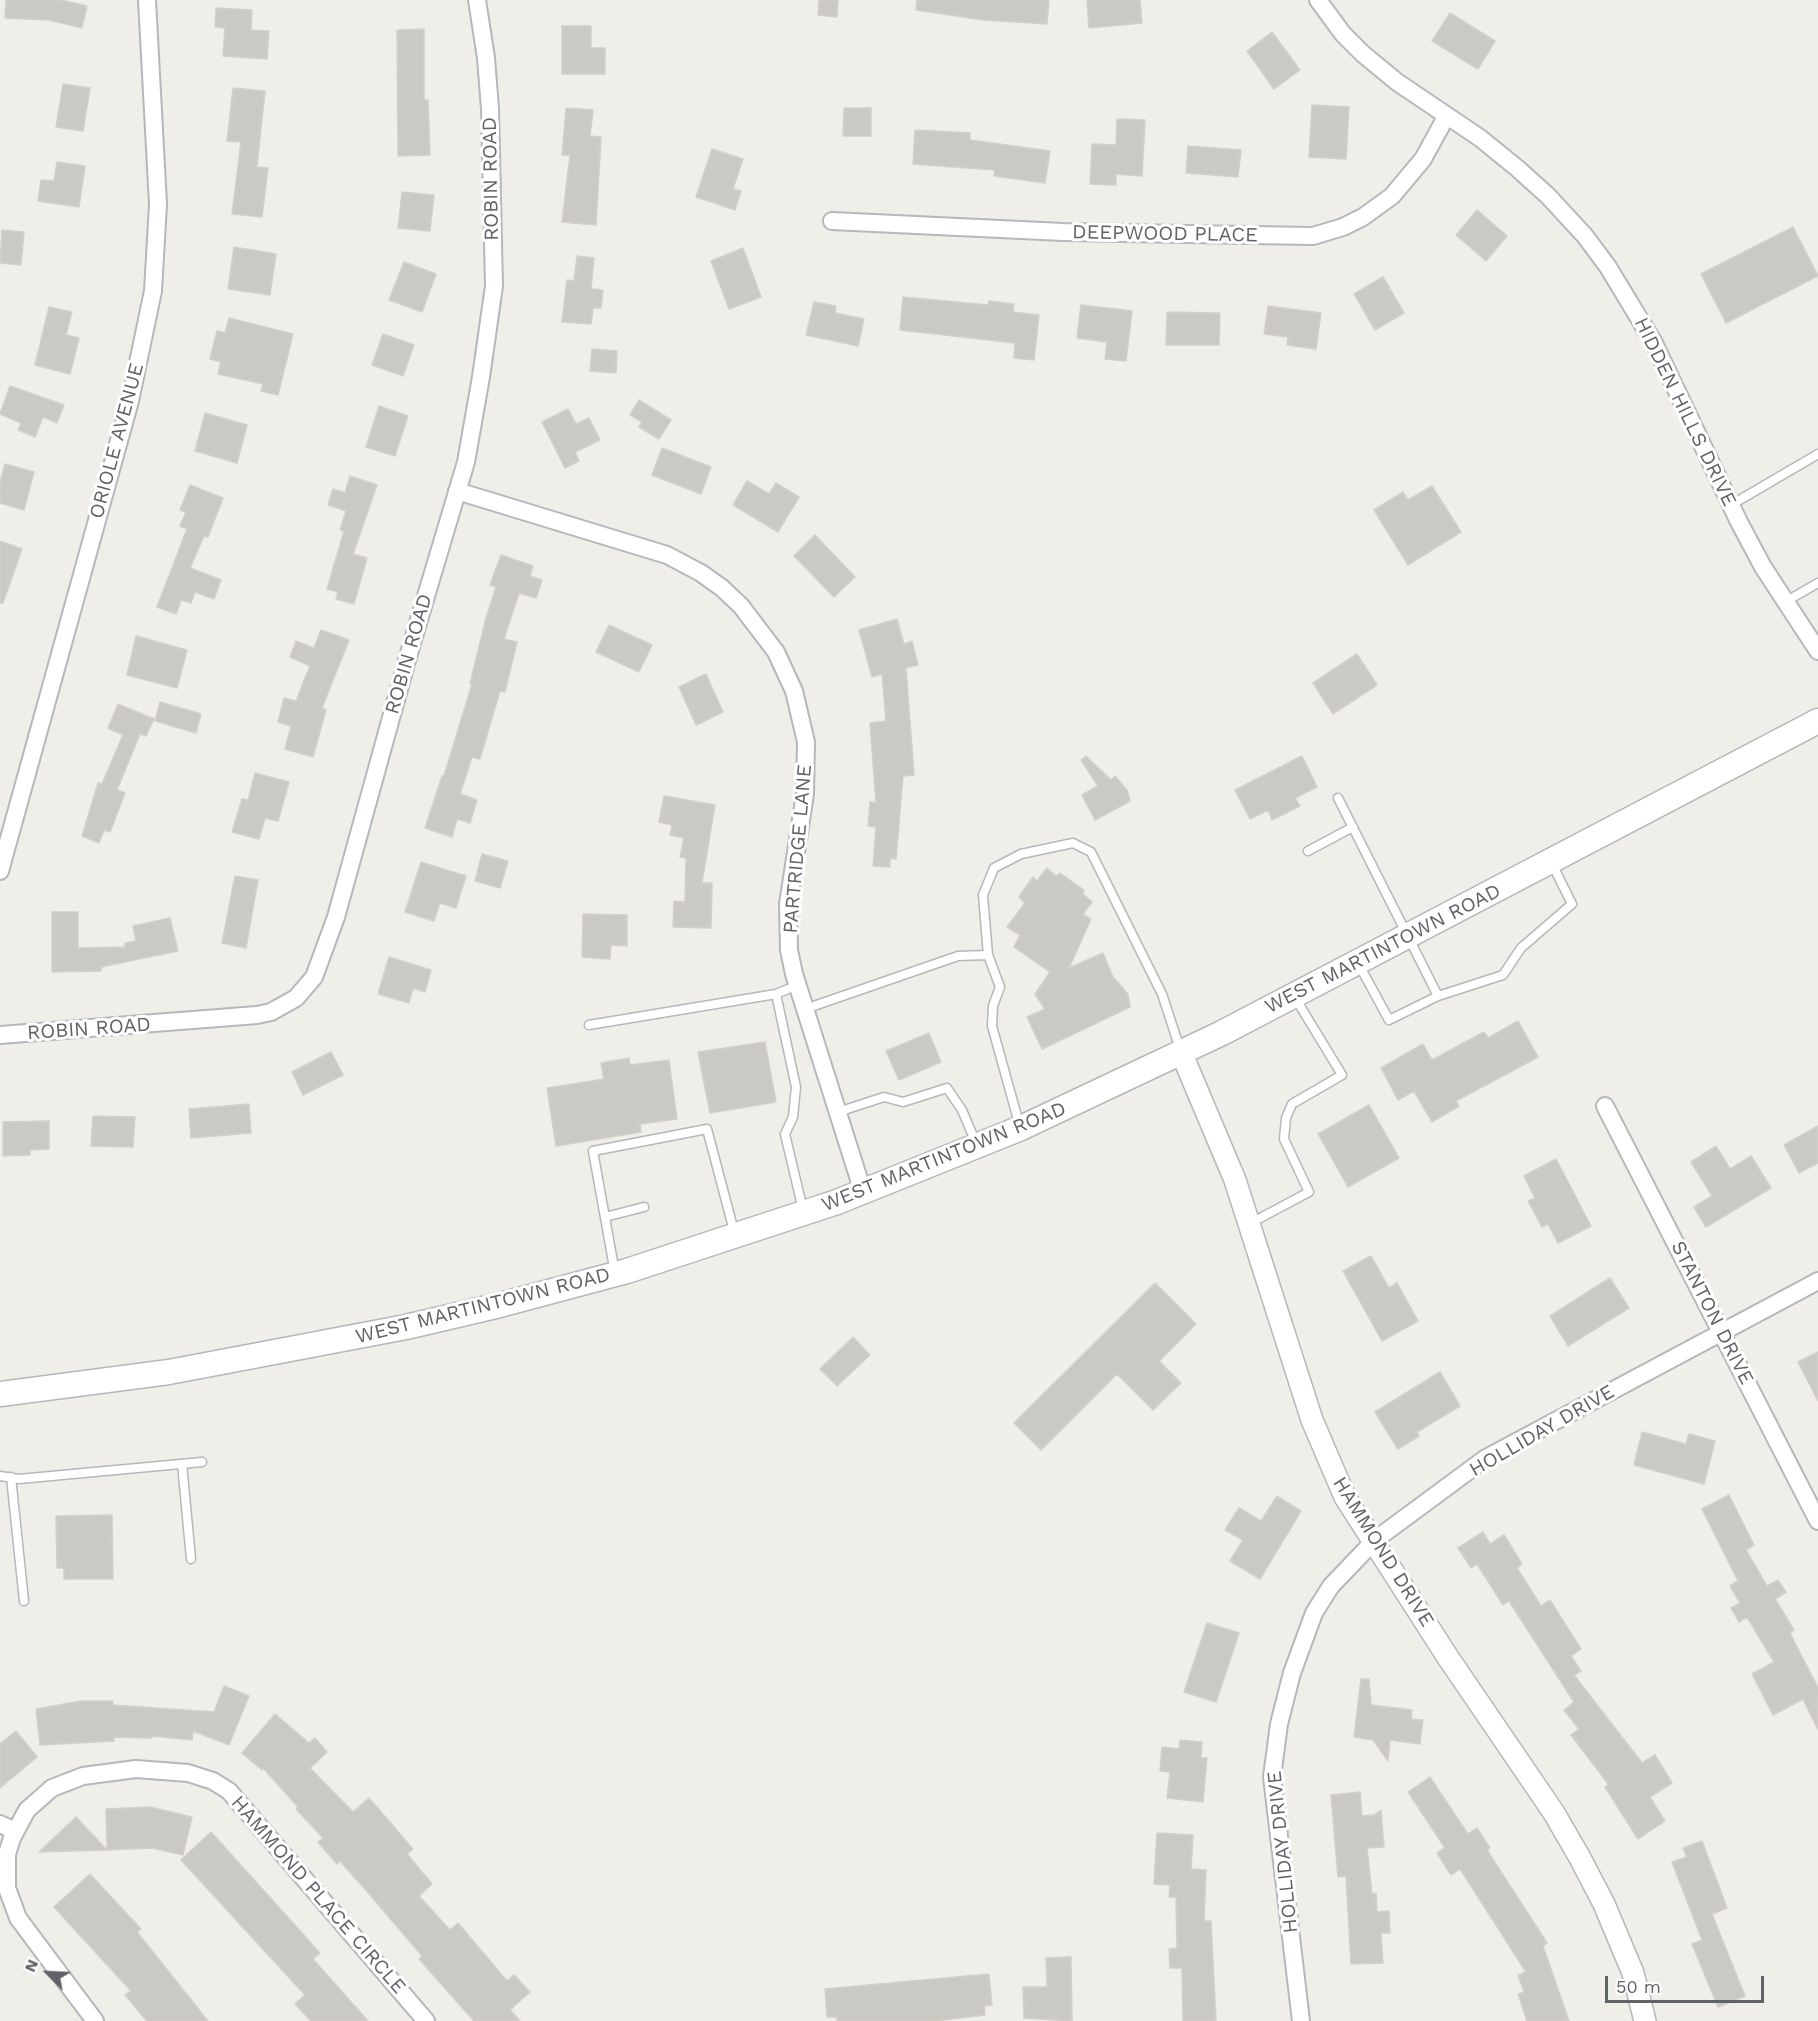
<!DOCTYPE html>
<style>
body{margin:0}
#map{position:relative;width:1818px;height:2021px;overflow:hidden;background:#efeee8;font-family:"Work Sans",sans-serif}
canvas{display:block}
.north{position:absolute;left:18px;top:1943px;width:60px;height:60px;-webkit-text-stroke:4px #fff;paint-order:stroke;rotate:294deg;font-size:16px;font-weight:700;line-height:24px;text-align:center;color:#5f6266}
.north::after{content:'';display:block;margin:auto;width:21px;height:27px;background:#5f6266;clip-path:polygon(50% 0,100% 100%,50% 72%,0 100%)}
.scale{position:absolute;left:1605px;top:1976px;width:159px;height:27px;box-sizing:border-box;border:3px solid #5f6266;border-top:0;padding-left:8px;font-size:18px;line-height:21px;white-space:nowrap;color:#5f6266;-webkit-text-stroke:4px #fff;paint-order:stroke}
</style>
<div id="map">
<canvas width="1818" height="2021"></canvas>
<div class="north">N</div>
<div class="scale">50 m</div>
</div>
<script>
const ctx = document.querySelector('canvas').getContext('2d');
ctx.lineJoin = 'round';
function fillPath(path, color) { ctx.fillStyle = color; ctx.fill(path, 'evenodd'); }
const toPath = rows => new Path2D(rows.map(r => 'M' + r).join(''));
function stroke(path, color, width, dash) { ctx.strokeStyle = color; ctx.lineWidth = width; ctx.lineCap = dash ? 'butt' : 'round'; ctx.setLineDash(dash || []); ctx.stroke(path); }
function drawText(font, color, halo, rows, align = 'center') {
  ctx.font = font + ' "Work Sans",sans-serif'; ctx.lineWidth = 6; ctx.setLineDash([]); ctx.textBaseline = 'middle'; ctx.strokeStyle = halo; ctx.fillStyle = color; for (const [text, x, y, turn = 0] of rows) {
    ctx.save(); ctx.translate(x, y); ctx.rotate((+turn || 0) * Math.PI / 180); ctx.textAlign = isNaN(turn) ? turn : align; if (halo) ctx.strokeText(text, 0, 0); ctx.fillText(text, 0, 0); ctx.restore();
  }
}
const building = toPath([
 [6,0,61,0,87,6,82,28,49,20,5,18,6,0],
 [819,0,838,0,837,17,818,15,819,0],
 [917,0,1049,0,1047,24,983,20,916,10,917,0],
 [1087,0,1140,0,1142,23,1089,28,1087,0],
 [216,8,252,10,251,30,269,31,267,59,223,56,225,28,215,27,216,8],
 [1450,13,1495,41,1478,69,1432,41,1450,13],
 [562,26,591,26,591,48,605,48,605,74,562,74,562,26],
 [424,29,424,100,428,100,430,155,398,156,397,30,424,29],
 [1272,32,1300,70,1274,89,1247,51,1272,32],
 [63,84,90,88,83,131,56,127,63,84],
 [233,88,265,91,257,167,268,168,262,217,232,214,241,142,227,141,233,88],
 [1312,105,1349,107,1346,159,1309,157,1312,105],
 [566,108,593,110,590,136,601,137,596,225,562,222,570,155,562,155,566,108],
 [844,108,871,108,871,136,843,136,844,108],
 [1117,119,1145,120,1142,176,1116,174,1116,185,1090,184,1092,144,1116,145,1117,119],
 [915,130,970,133,970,140,1050,151,1045,183,994,176,995,170,913,164,915,130],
 [1188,146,1241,150,1238,177,1186,173,1188,146],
 [712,149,743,159,733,189,741,191,735,210,696,197,712,149],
 [57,162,85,166,79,207,38,201,41,180,54,181,57,162],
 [402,192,434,195,430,231,398,228,402,192],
 [1477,210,1507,236,1486,261,1456,235,1477,210],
 [1793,227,1818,276,1726,323,1701,274,1793,227],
 [2,230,24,232,21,265,0,263,2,230],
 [234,247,276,254,270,295,228,289,234,247],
 [743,248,761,297,729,309,711,261,743,248],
 [577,256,594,258,591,289,603,290,601,308,593,308,591,324,562,322,567,280,574,281,577,256],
 [404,262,436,274,422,312,389,300,404,262],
 [1383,277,1404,313,1375,330,1354,294,1383,277],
 [903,297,988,305,989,301,1014,304,1013,312,1039,315,1034,360,1014,358,1015,343,900,330,903,297],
 [814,302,836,306,835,313,864,319,858,346,806,335,814,302],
 [1081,305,1132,311,1126,361,1105,359,1107,342,1077,338,1081,305],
 [1268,306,1321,313,1316,349,1287,345,1288,337,1264,334,1268,306],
 [49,307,72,312,66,335,79,338,70,374,35,365,49,307],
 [1167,312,1220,313,1219,345,1166,345,1167,312],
 [229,318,293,334,278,395,261,391,263,384,218,374,221,362,210,359,217,331,225,333,229,318],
 [383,334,414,345,403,376,372,365,383,334],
 [592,349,617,351,616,373,590,371,592,349],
 [10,386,64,405,57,423,43,417,35,437,18,430,21,423,0,414,10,386],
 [639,400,671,420,659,439,639,427,642,422,630,415,639,400],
 [379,406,408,416,395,456,366,447,379,406],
 [568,409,576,424,589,418,600,440,575,452,579,461,565,468,542,422,568,409],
 [205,413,247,425,237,463,195,451,205,413],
 [662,448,711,467,701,494,652,475,662,448],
 [5,464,34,472,24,510,0,503,0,482,5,464],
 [350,476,377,485,353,554,367,558,354,604,336,599,338,592,327,589,344,531,340,530,346,511,328,505,333,489,345,493,350,476],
 [747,481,769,494,776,483,799,497,778,532,733,505,747,481],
 [190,485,223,498,208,537,204,536,190,568,221,580,214,599,195,592,191,603,181,600,176,614,157,607,187,529,180,526,186,512,180,510,190,485],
 [1432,486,1461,532,1408,565,1374,510,1403,492,1408,500,1432,486],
 [815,535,855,577,834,597,794,556,815,535],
 [0,541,22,549,3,603,0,603,0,541],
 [501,555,533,566,530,576,542,580,536,598,519,593,504,639,517,642,505,692,500,691,480,759,472,757,460,794,477,800,470,823,457,819,452,837,425,828,442,776,444,776,472,684,470,684,486,618,496,587,490,585,501,555],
 [897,619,904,644,912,641,918,665,906,668,914,775,903,776,896,859,890,858,890,867,873,866,876,827,868,826,870,802,876,803,870,723,886,721,882,674,872,677,859,630,897,619],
 [609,625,652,645,639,672,596,652,609,625],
 [321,630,349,640,322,708,326,710,313,757,285,749,291,726,278,722,284,698,296,701,310,666,290,657,296,641,314,648,321,630],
 [136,636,187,650,177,688,127,675,136,636],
 [1357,654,1377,685,1333,714,1313,683,1357,654],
 [706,674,723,712,696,725,679,687,706,674],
 [160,702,201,714,196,733,155,721,160,702],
 [118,704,154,719,146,736,140,734,117,790,125,793,110,832,104,830,99,843,82,836,98,783,102,784,123,735,108,728,118,704],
 [1086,756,1111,780,1115,776,1127,790,1130,801,1095,820,1082,795,1098,786,1081,760,1086,756],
 [1302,756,1317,787,1295,798,1300,806,1272,820,1268,810,1250,819,1235,790,1302,756],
 [255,773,289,782,278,821,265,818,259,839,232,832,242,799,248,800,255,773],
 [664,796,715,805,702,883,712,883,711,928,673,927,674,901,685,902,686,858,680,857,684,838,670,835,672,825,659,822,664,796],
 [482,854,508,861,500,888,475,881,482,854],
 [421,862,466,876,456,908,440,903,434,921,405,912,421,862],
 [1047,868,1056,876,1060,873,1084,890,1083,894,1092,902,1083,914,1091,919,1069,968,1103,953,1113,977,1128,994,1130,1007,1042,1049,1027,1017,1045,1009,1035,994,1050,972,1014,947,1020,935,1007,927,1025,903,1019,897,1033,877,1037,881,1047,868],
 [235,876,258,880,246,948,222,943,235,876],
 [52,912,78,912,78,948,125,947,125,943,136,941,133,926,170,918,178,951,101,967,101,971,52,972,52,912],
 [583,914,627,915,627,946,611,945,610,959,582,957,583,914],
 [389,957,431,970,425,992,413,988,409,1003,378,994,389,957],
 [1518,1021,1538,1057,1456,1101,1459,1106,1432,1122,1414,1091,1398,1100,1381,1068,1423,1044,1432,1060,1484,1032,1488,1038,1518,1021],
 [929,1033,941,1062,899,1080,886,1051,929,1033],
 [765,1042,776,1102,710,1113,698,1052,765,1042],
 [331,1052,343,1075,303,1095,292,1072,331,1052],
 [629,1058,630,1065,669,1060,677,1119,640,1124,641,1132,556,1146,547,1088,604,1079,601,1063,629,1058],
 [249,1104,251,1133,191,1138,189,1109,249,1104],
 [1369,1105,1399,1158,1348,1187,1318,1134,1369,1105],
 [93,1116,135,1117,133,1147,91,1146,93,1116],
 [49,1121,49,1149,30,1150,30,1155,3,1156,3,1122,49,1121],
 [1818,1126,1818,1163,1799,1173,1784,1145,1818,1126],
 [1716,1146,1730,1169,1751,1156,1771,1188,1706,1227,1694,1207,1712,1196,1691,1162,1716,1146],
 [1556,1159,1591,1226,1558,1243,1548,1224,1542,1227,1528,1201,1535,1198,1524,1176,1556,1159],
 [1371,1256,1389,1288,1397,1283,1418,1321,1382,1341,1343,1271,1371,1256],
 [1610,1278,1629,1308,1568,1346,1550,1316,1610,1278],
 [1155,1283,1196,1324,1159,1361,1181,1383,1153,1410,1117,1374,1041,1450,1014,1423,1155,1283],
 [853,1337,870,1355,837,1386,820,1369,853,1337],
 [1818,1352,1818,1401,1798,1362,1818,1352],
 [1440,1372,1460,1406,1417,1432,1419,1436,1398,1449,1375,1412,1440,1372],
 [1642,1432,1686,1444,1689,1434,1715,1441,1704,1484,1634,1465,1642,1432],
 [1729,1495,1754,1545,1746,1550,1767,1586,1778,1580,1786,1592,1775,1599,1794,1630,1790,1633,1818,1688,1818,1730,1803,1699,1773,1715,1752,1674,1774,1662,1747,1617,1739,1622,1731,1608,1740,1603,1730,1586,1738,1581,1702,1509,1729,1495],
 [1277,1496,1301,1511,1260,1579,1230,1561,1243,1540,1225,1530,1239,1508,1261,1521,1277,1496],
 [112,1515,113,1579,64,1579,64,1568,57,1568,56,1516,112,1515],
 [1483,1532,1490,1544,1504,1535,1522,1564,1517,1568,1541,1606,1550,1600,1581,1649,1571,1656,1581,1671,1574,1675,1642,1763,1655,1755,1672,1783,1650,1797,1665,1821,1638,1839,1605,1787,1609,1785,1571,1735,1579,1729,1564,1710,1574,1702,1509,1601,1503,1605,1477,1564,1471,1568,1458,1548,1483,1532],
 [1207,1623,1239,1633,1216,1702,1184,1692,1207,1623],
 [1361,1679,1369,1679,1371,1705,1412,1710,1411,1719,1423,1720,1420,1744,1390,1740,1388,1761,1373,1740,1354,1737,1361,1679],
 [224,1686,249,1696,229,1745,193,1731,192,1740,151,1736,151,1738,114,1737,114,1741,40,1745,36,1709,81,1701,113,1701,113,1705,214,1712,224,1686],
 [275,1714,309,1743,315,1738,327,1752,310,1768,353,1812,369,1798,413,1849,407,1854,432,1884,419,1896,450,1930,458,1923,507,1981,514,1975,530,1992,510,2010,520,2021,474,2021,419,1959,422,1956,371,1896,340,1861,337,1864,318,1842,323,1838,296,1809,298,1807,263,1768,262,1770,242,1753,275,1714],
 [16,1731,37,1757,0,1788,0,1744,16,1731],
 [1180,1740,1202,1742,1201,1758,1207,1758,1203,1802,1167,1798,1170,1772,1160,1771,1162,1747,1179,1749,1180,1740],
 [1430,1777,1468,1834,1477,1828,1490,1848,1487,1850,1547,1943,1543,1946,1569,2021,1527,2021,1518,1994,1524,1992,1518,1975,1526,1972,1460,1869,1451,1875,1437,1853,1445,1848,1408,1792,1430,1777],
 [1360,1792,1362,1816,1374,1815,1381,1810,1384,1847,1367,1848,1372,1894,1376,1893,1377,1912,1389,1911,1390,1933,1381,1933,1383,1963,1351,1964,1346,1876,1338,1877,1331,1795,1360,1792],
 [150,1807,192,1817,183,1855,152,1848,107,1850,106,1809,150,1807],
 [76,1817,107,1850,39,1852,76,1817],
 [211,1832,320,1953,313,1959,368,2021,311,2021,295,2004,305,1995,181,1860,211,1832],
 [1157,1833,1193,1835,1191,1869,1206,1870,1204,1921,1211,1921,1216,2021,1183,2021,1182,1968,1170,1968,1169,1949,1177,1948,1176,1897,1169,1897,1170,1885,1154,1884,1157,1833],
 [1702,1841,1727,1908,1712,1914,1745,1996,1718,2007,1692,1944,1702,1940,1672,1862,1687,1857,1683,1848,1702,1841],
 [90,1874,141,1929,137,1932,208,2021,147,2021,125,1995,131,1991,54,1907,90,1874],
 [1071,1957,1072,2021,1024,2018,1023,1987,1047,1987,1046,1958,1071,1957],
 [989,1974,992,2005,984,2006,985,2015,935,2021,837,2021,837,2017,827,2017,825,1989,989,1974]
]);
const service = toPath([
 [1731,505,1818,454],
 [1785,602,1818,583],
 [1338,798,1438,996,1389,1020,1358,963],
 [1308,851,1353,827],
 [798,985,776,994,796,1087,793,1117,785,1134,803,1210],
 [1438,996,1503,975,1521,948,1572,904,1551,862],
 [805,1009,958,956,988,955],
 [589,1025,776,994],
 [838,1112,884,1097,903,1102,947,1088,962,1110,976,1143],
 [1020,1127,992,1026,993,1006,1000,987,988,955,983,895,994,868,1021,854,1073,843,1091,852,1162,994,1180,1049],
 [605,1217,644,1207],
 [1249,1224,1309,1192,1284,1139,1286,1118,1292,1104,1342,1075,1294,996],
 [615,1273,593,1151,707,1129,735,1235],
 [182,1464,191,1559],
 [0,1476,19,1479,202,1462],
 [11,1477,24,1601]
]);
const minor = toPath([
 [1318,0,1343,34,1363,54,1397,82,1480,138,1517,168,1548,196,1585,236,1608,267,1654,343,1739,522,1763,567,1818,651],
 [832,221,1063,232,1313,236,1343,227,1363,217,1392,196,1423,159,1446,117],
 [457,491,667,555,701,573,722,588,741,606,776,652,794,691,806,742,805,794,788,904,789,950,794,974,863,1192],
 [0,871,130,401,153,291,158,204,147,0],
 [0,1035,257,1015,271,1012,296,998,314,977,336,917,407,660,466,462,481,377,494,286,490,109,486,58,477,0],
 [1605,1106,1818,1521],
 [0,1824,15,1831],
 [95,2021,18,1918,7,1888,7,1854,12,1838,27,1810,52,1788,83,1776,136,1769,188,1773,213,1781,229,1791,426,2021],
 [1301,2021,1272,1777,1279,1724,1292,1673,1314,1613,1331,1586,1375,1540,1486,1458,1818,1281]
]);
const tertiary = toPath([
 [1181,1052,1235,1180,1312,1420,1345,1497,1447,1656,1554,1813,1580,1858,1604,1904,1633,1973,1645,2021]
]);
const secondary = toPath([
 [0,1394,169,1372,406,1327,500,1305,627,1271,837,1202,1021,1128,1222,1033,1818,721]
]);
const streetNames = [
 ["ROBIN ROAD",491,179,-91],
 ["DEEPWOOD PLACE",1165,234,1],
 ["HIDDEN HILLS DRIVE",1685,412,64],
 ["ORIOLE AVENUE",117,441,-75],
 ["ROBIN ROAD",409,654,-74],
 ["PARTRIDGE LANE",798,849,-85],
 ["WEST MARTINTOWN ROAD",1383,949,-27],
 ["ROBIN ROAD",89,1029,-4],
 ["WEST MARTINTOWN ROAD",944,1157,-22],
 ["WEST MARTINTOWN ROAD",483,1306,-14],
 ["STANTON DRIVE",1712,1313,63],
 ["HOLLIDAY DRIVE",1542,1431,-30],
 ["HAMMOND DRIVE",1383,1552,58],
 ["HOLLIDAY DRIVE",1283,1852,-96],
 ["HAMMOND PLACE CIRCLE",318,1895,49]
];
fillPath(building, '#cbc9c4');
stroke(building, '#d4d0c7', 1.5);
stroke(service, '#b5b7bb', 11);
stroke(minor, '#b5b7bb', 20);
stroke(tertiary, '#b5b7bb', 24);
stroke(secondary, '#b4b7ba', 27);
stroke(service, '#fff', 8);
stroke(minor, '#fff', 16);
stroke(tertiary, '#fff', 21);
stroke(secondary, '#fff', 24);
drawText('20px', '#5f6266', '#fff', streetNames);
</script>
